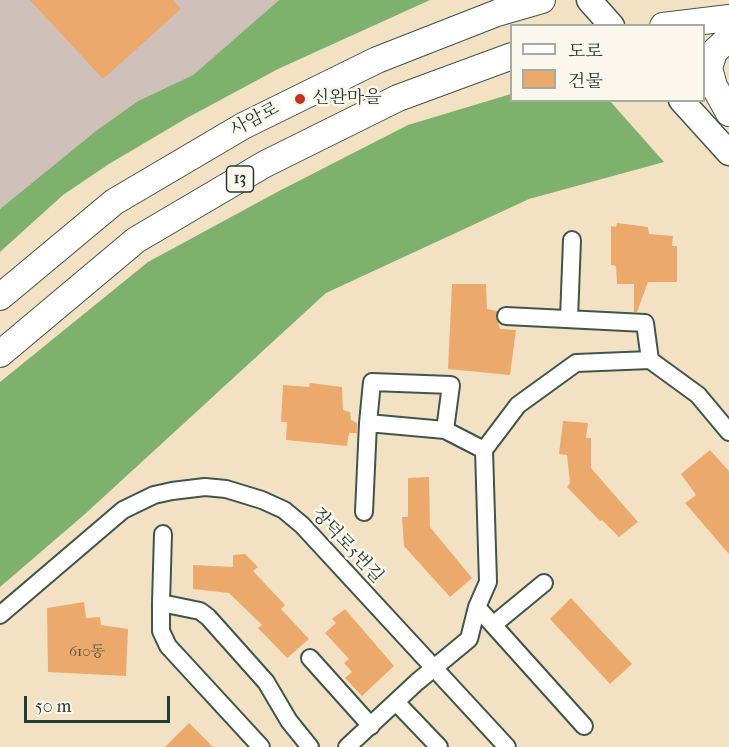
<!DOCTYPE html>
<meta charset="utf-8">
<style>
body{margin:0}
#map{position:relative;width:729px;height:747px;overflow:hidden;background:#f3e1c4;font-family:"IM FELL French Canon","Noto Serif KR",serif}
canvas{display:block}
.legend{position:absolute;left:510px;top:24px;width:195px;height:78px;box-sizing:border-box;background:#fbf7ec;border:2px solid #a3ada2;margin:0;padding:8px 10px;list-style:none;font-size:18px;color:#1f3d34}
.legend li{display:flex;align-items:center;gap:12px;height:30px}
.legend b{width:30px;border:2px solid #a3ada2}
.scale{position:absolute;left:24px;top:696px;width:146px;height:27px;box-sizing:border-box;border:3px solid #1f3d34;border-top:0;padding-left:8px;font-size:18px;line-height:21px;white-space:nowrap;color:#1f3d34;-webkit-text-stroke:4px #fbf7ec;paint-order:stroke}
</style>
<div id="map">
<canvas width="729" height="747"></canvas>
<ul class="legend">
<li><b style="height:8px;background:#fff"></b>도로</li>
<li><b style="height:16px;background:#ebaa6c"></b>건물</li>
</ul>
<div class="scale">50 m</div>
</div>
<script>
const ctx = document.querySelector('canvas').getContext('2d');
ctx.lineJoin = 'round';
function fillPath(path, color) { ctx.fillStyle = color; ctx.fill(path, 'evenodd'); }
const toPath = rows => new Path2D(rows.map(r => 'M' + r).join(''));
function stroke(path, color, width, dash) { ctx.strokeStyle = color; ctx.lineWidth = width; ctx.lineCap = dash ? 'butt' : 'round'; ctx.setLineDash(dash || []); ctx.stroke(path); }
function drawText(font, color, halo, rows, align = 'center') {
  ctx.font = font + ' "IM FELL French Canon","Noto Serif KR",serif'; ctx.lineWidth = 5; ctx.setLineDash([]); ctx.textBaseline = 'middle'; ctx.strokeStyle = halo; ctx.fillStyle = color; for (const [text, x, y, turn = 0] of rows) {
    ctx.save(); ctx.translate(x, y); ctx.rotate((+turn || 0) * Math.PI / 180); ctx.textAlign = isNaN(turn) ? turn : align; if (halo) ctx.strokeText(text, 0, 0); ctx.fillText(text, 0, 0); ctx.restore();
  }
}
const industrial = toPath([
 [0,0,279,0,193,75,138,101,97,130,0,209]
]);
const forest = toPath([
 [279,0,430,0,278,69,185,119,109,164,63,195,0,252,0,209,97,130,138,101,193,75],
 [511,94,512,100,610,101,664,162,529,199,326,293,85,514,0,587,0,382,148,262,279,191,408,125]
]);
const building = toPath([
 [30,0,173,0,181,9,103,79],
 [617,223,648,227,649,234,673,236,672,246,677,246,677,282,648,282,637,312,634,312,634,284,617,284,616,266,611,265,611,226,616,227],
 [452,284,486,284,487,309,497,311,496,316,500,329,516,330,510,375,448,369],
 [310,383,342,387,343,410,350,412,351,420,357,423,357,433,349,433,347,446,286,440,287,422,281,422,283,385,309,387],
 [563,421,588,423,586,438,591,438,591,468,638,522,619,537,602,520,600,521,567,487,570,483,567,455,559,454],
 [710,450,729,471,729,554,685,503,696,495,681,474],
 [429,477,430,527,472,578,450,597,404,546,402,517,408,517,408,478],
 [245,554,258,567,253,571,285,605,281,609,309,639,287,658,258,628,262,625,229,593,193,589,193,565,233,567,233,555],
 [571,598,632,664,610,684,550,619],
 [84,602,86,618,100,617,101,625,128,629,126,676,48,672,47,608],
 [345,609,394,666,362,696,345,678,352,672,344,663,349,659,325,633,336,623,332,619],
 [189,723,213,747,165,747]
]);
const minor = toPath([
 [506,316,645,323,650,360],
 [569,319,572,240],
 [445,430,484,450],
 [364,512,368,423,372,382,451,385,445,430,368,423],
 [163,534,161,603,200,611,208,617,266,682,289,721,310,747],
 [161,603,161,631,168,646,261,747],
 [477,607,584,726],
 [0,615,123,510,154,495,172,491,205,487,226,489,262,500,284,510,302,525,507,747],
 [493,625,544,583],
 [310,658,371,726],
 [396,702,439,747],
 [347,747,417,682,469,639,477,607,488,582,484,450,518,405,576,363,650,360,698,395,729,432]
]);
const secondary = toPath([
 [589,0,612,26],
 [681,100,729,153]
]);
const primary = toPath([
 [663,26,729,18],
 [729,38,714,52,709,68,714,86,729,113],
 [0,297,114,202,243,126,377,60,497,13,542,0],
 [0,354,136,240,265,164,398,98,512,56]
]);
const markers = [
 [300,99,6,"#c8321e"]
];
const numberNames = [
 ["610동",87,652]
];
const shields = [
 [240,179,27]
];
const shieldNames = [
 ["13",240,179]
];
const poiNames = [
 ["신완마을",312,99]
];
const streetNames = [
 ["사암로",255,120,-28],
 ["장덕로5번길",347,546,47]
];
fillPath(industrial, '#cfc0ba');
fillPath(forest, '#7eb16c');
fillPath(building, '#ebaa6c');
stroke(minor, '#3f564a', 20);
stroke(secondary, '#3f564a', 27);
stroke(primary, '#3f564a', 28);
stroke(minor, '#fff', 16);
stroke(secondary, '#fff', 24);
stroke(primary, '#fff', 26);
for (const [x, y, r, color] of markers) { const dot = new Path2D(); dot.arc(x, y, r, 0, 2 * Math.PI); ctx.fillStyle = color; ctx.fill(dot); stroke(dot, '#fbf7ec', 2); }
drawText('15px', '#525842', null, numberNames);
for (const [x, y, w] of shields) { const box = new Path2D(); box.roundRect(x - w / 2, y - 13, w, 26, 4.5); ctx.fillStyle = '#fbf7ec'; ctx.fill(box); stroke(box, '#1f3d34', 1.5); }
drawText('bold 16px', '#1f3d34', null, shieldNames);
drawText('18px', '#1f3d34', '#fbf7ec', poiNames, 'left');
drawText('18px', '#1f3d34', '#fbf7ec', streetNames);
</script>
